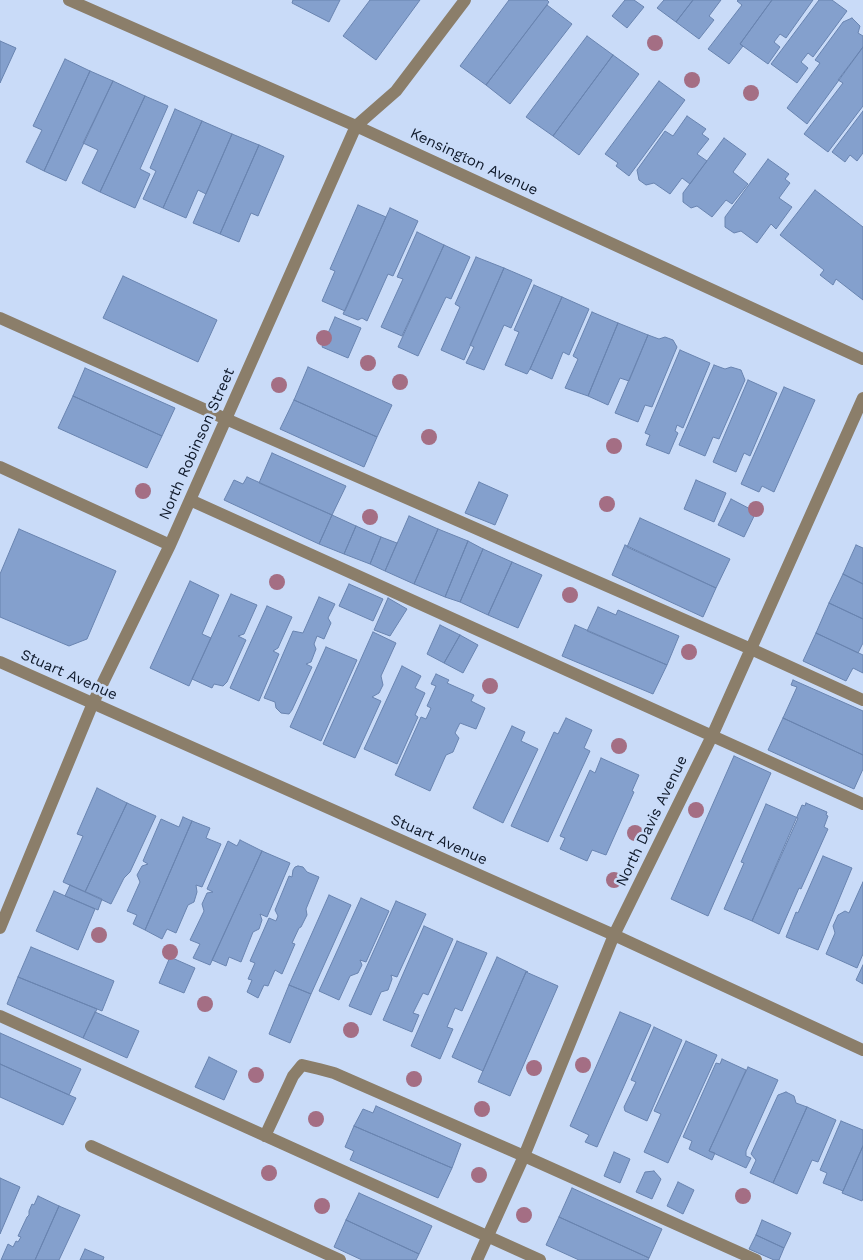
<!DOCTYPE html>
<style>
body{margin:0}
canvas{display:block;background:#c9dbf8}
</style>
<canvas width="863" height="1260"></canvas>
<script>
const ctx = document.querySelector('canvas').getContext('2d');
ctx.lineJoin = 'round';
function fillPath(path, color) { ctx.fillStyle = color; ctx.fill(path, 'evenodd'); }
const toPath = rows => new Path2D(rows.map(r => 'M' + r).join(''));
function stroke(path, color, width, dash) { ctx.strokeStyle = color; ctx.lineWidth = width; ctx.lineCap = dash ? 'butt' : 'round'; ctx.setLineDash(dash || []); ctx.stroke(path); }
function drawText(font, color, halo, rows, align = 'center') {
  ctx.font = font + ' "Work Sans",sans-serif'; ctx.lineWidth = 5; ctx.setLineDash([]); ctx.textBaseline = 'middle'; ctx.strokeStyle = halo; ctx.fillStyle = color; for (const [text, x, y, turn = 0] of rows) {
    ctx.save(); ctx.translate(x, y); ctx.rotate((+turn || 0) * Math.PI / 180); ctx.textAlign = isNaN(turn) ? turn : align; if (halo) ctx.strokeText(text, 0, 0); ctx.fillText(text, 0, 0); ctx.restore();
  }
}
const building = toPath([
 [293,0,340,0,329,22,292,3,293,0],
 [370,0,420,0,376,60,343,36,370,0],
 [509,0,547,0,549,2,486,85,460,66,509,0],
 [625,0,634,0,644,7,627,28,612,16,625,0],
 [664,0,693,0,676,22,657,8,664,0],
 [693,0,721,0,709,16,714,20,699,39,676,22,693,0],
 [738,0,772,0,740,44,743,46,729,64,708,49,742,5,737,1,738,0],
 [772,0,813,0,786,38,780,34,774,42,780,47,768,64,740,44,772,0],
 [819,0,832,0,847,11,813,57,808,53,801,62,808,68,797,83,771,64,819,0],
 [547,5,572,24,510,104,486,85,547,5],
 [852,18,860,26,858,33,863,36,863,47,807,124,787,108,820,63,815,60,843,22,852,18],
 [587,36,613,55,553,136,526,117,587,36],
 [0,41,16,48,0,83,0,41],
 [863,47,863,106,828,152,804,134,843,83,838,80,863,47],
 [613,55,639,74,579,155,553,136,613,55],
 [65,59,90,71,44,171,26,162,42,130,33,126,65,59],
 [90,71,113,81,66,181,44,171,90,71],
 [113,81,145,96,100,192,82,183,98,150,83,143,113,81],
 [659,81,685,100,629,176,616,166,618,163,605,154,659,81],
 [145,96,168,106,140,169,150,174,135,208,100,192,145,96],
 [175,109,202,121,163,208,143,199,156,171,150,168,175,109],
 [863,111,863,153,857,161,850,155,845,162,832,152,863,111],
 [687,116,706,129,702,134,709,139,697,154,707,161,690,184,682,178,670,194,654,183,646,185,639,180,637,170,665,131,673,136,687,116],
 [202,121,232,134,206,194,198,190,186,218,163,208,202,121],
 [232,134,259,145,220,234,193,223,232,134],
 [724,138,746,154,733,172,748,184,732,204,726,200,712,217,697,206,691,208,683,202,683,193,724,138],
 [259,145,284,156,258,216,251,213,239,242,220,234,259,145],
 [768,159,789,174,785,179,790,183,779,198,792,207,776,229,771,224,757,243,741,231,734,233,725,227,725,217,768,159],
 [815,190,863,227,863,300,836,279,833,285,820,275,824,270,780,235,815,190],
 [358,205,386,217,345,311,322,301,335,271,330,269,358,205],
 [390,208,418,221,393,276,388,274,367,321,362,318,358,320,343,314,390,208],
 [417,232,444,245,402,336,381,327,403,279,397,277,417,232],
 [444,245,470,257,451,299,446,297,418,356,398,347,444,245],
 [476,257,504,268,464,360,441,350,460,307,455,304,476,257],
 [504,268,532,280,511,328,504,325,484,370,466,363,474,347,470,345,504,268],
 [123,276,217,320,198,362,103,318,123,276],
 [534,285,562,297,530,369,527,374,505,365,519,332,514,330,534,285],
 [562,297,589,309,569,355,563,352,552,379,530,369,562,297],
 [592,312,618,323,588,396,565,388,578,359,573,356,592,312],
 [335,317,361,328,348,358,322,347,335,317],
 [618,323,648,335,629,381,620,378,608,405,588,396,618,323],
 [648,335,659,339,665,337,673,340,677,347,652,407,645,405,638,422,615,413,648,335],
 [680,350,710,363,683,428,677,425,675,431,678,433,669,454,646,445,650,435,645,433,680,350],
 [714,365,725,369,731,367,741,370,745,380,719,439,713,437,705,456,679,445,714,365],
 [308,367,392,405,377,437,294,400,308,367],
 [85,368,175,408,162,436,73,396,85,368],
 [748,380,777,393,750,456,744,453,736,472,713,462,748,380],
 [784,387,815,400,774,492,762,486,759,492,741,484,784,387],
 [73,396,162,436,147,468,58,428,73,396],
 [294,400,377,437,364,467,280,429,294,400],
 [272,453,346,486,332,515,259,483,272,453],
 [247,477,332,515,319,544,224,500,234,480,243,484,247,477],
 [696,480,726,493,714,522,684,509,696,480],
 [479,482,508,495,495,525,465,513,479,482],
 [731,499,756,512,744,537,718,525,731,499],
 [332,515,356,526,344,554,319,544,332,515],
 [409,516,438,529,414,584,385,571,409,516],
 [640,518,730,559,716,588,627,547,640,518],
 [356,526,381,537,370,564,344,554,356,526],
 [19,529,116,571,87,639,69,646,0,617,0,574,19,529],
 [438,529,468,541,445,597,414,584,438,529],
 [381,537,397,543,385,571,370,564,381,537],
 [468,541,483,549,460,602,445,597,468,541],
 [625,545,716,588,703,617,612,575,625,545],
 [856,545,863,548,863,584,843,574,856,545],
 [483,549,512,562,488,615,460,602,483,549],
 [512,562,542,575,518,628,488,615,512,562],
 [843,574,863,584,863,619,829,603,843,574],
 [190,581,219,595,202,634,211,638,189,686,150,668,190,581],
 [349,584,383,599,373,621,339,606,349,584],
 [231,594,257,605,244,634,238,636,246,640,227,682,223,686,214,684,212,688,192,679,231,594],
 [319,597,335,604,328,618,331,623,324,639,317,636,314,644,316,649,311,662,306,664,312,667,292,710,289,714,281,713,276,708,275,702,264,698,293,631,303,633,319,597],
 [388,598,407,609,390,636,374,630,388,598],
 [829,603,863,619,863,643,858,653,816,633,829,603],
 [267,606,292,617,278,648,273,651,279,654,259,701,230,688,267,606],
 [598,607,616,615,618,610,679,636,667,665,587,631,598,607],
 [440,625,460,635,444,663,427,654,440,625],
 [575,625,667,665,653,694,562,656,575,625],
 [373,632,396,643,381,676,383,685,379,693,372,697,381,701,355,758,323,744,373,632],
 [816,633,863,655,863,673,853,668,846,681,803,661,816,633],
 [460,635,478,645,463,673,444,663,460,635],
 [326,647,357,660,321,741,290,727,326,647],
 [402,666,421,676,415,688,425,693,415,715,418,717,397,764,364,749,402,666],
 [436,674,449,680,447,683,474,695,471,701,485,708,476,729,460,723,455,733,459,738,453,752,446,755,430,791,395,775,421,717,426,719,431,708,427,706,436,686,431,684,436,674],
 [793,680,863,711,863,755,783,718,797,687,791,685,793,680],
 [566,718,592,730,584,748,590,751,548,842,511,826,554,732,558,734,566,718],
 [783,718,863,755,863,769,854,789,768,750,783,718],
 [512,726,525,732,521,741,538,749,503,823,473,808,512,726],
 [734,756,771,773,708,916,671,899,734,756],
 [601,758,639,775,632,791,634,792,606,855,592,850,587,861,560,849,565,838,560,836,590,770,595,773,601,758],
 [97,788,127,803,85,892,63,882,83,836,77,834,97,788],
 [127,803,156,816,130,872,124,878,111,904,85,892,127,803],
 [806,803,827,812,826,815,828,816,824,827,828,829,801,889,799,888,779,934,752,921,802,805,805,806,806,803],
 [766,804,798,818,752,921,724,909,744,863,741,862,766,804],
 [183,817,192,821,145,930,133,924,137,915,127,911,140,882,137,875,142,866,148,864,143,861,161,819,179,827,183,817],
 [192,821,210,828,206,838,221,844,202,887,196,885,197,892,194,902,188,905,176,933,167,929,162,939,145,930,192,821],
 [240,840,262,851,210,965,193,958,200,944,190,940,204,911,202,904,207,893,213,892,207,889,228,841,237,846,240,840],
 [262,851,290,863,267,917,260,914,262,920,259,929,253,932,241,962,229,957,226,966,212,960,262,851],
 [823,856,852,868,818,950,786,937,796,912,798,913,823,856],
 [298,866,303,867,307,872,319,877,306,909,307,915,301,927,299,928,292,943,295,944,282,974,275,970,268,986,264,985,258,998,247,992,252,980,248,979,255,963,250,961,269,918,276,921,278,916,275,910,289,876,292,877,293,870,295,867,298,866],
 [863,882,863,954,857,968,826,954,835,933,833,926,838,915,845,911,849,913,863,882],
 [70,885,102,899,98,910,65,896,70,885],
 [54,891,95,909,78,950,36,931,54,891],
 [329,895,351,905,311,994,289,985,329,895],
 [361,898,389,911,366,962,360,960,362,965,358,973,350,976,339,1000,319,991,361,898],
 [396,901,426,914,397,977,391,975,392,979,388,990,381,992,371,1015,349,1006,396,901],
 [424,926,453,939,428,995,423,993,413,1013,419,1015,412,1032,383,1020,424,926],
 [457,941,487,953,462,1011,455,1008,447,1027,453,1029,440,1059,411,1046,457,941],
 [31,947,114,981,102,1011,18,977,31,947],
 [170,957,195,968,184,993,159,983,170,957],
 [497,957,528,972,526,972,483,1071,452,1057,497,957],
 [863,965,863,984,856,980,863,965],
 [526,972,558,986,510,1096,478,1082,526,972],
 [18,977,97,1009,83,1038,7,1004,18,977],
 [289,985,311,994,290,1043,269,1034,289,985],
 [95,1012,139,1031,127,1058,83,1038,95,1012],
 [620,1012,651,1025,597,1147,585,1142,589,1135,570,1126,620,1012],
 [654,1027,682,1040,647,1121,625,1111,624,1107,636,1082,631,1080,654,1027],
 [0,1033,81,1069,69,1095,0,1064,0,1033],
 [686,1041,717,1055,668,1163,644,1152,661,1114,654,1111,686,1041],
 [209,1057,237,1071,224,1100,195,1087,209,1057],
 [722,1059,746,1070,709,1151,715,1153,712,1160,689,1149,692,1141,683,1137,716,1063,720,1064,722,1059],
 [0,1064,76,1098,63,1125,0,1097,0,1064],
 [748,1067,778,1080,746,1151,746,1156,751,1158,746,1168,709,1151,748,1067],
 [786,1092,794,1096,796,1103,807,1107,773,1183,750,1173,756,1160,751,1154,778,1095,786,1092],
 [376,1106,461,1144,452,1168,354,1126,363,1109,373,1113,376,1106],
 [807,1107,836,1120,818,1162,812,1160,797,1194,773,1183,807,1107],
 [841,1121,863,1130,863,1146,843,1191,823,1183,827,1173,820,1170,841,1121],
 [354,1126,452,1168,438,1198,350,1160,354,1151,345,1147,354,1126],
 [863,1146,863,1198,862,1201,842,1193,863,1146],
 [614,1152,630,1159,620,1183,604,1176,614,1152],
 [654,1171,661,1179,652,1199,636,1192,645,1172,654,1171],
 [0,1178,20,1187,0,1234,0,1178],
 [678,1182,694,1190,683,1214,667,1206,678,1182],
 [572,1188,662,1229,649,1258,559,1217,572,1188],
 [359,1193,432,1226,419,1254,346,1220,359,1193],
 [38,1196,59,1206,35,1260,1,1260,8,1244,13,1247,16,1241,18,1242,21,1237,18,1236,27,1217,29,1215,29,1211,32,1204,34,1205,38,1196],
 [59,1206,80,1215,59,1260,35,1260,59,1206],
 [559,1217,649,1258,648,1260,579,1260,546,1245,559,1217],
 [346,1220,419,1254,416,1260,362,1260,334,1247,346,1220],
 [762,1220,791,1233,784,1248,756,1235,762,1220],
 [756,1235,784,1248,779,1260,774,1260,749,1249,756,1235],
 [85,1249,104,1257,103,1260,80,1260,85,1249]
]);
const minor = toPath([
 [69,0,356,126,863,359],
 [0,318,226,419,751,649,863,700],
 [0,467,170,545],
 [190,500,863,804],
 [0,662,614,935,863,1050],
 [0,928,93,703,170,545,356,126,396,91,465,0],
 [0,1016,540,1260],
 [265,1136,293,1076,302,1065,319,1069,334,1073,524,1156,756,1260],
 [91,1146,340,1260],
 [477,1260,524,1156,614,935,712,736,863,398]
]);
const trees = [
 [655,43],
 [692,80],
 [751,93],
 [324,338],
 [368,363],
 [400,382],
 [279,385],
 [429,437],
 [614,446],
 [143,491],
 [607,504],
 [756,509],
 [370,517],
 [277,582],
 [570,595],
 [689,652],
 [490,686],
 [619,746],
 [696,810],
 [635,833],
 [614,880],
 [99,935],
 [170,952],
 [205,1004],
 [351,1030],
 [583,1065],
 [534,1068],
 [256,1075],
 [414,1079],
 [482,1109],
 [316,1119],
 [269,1173],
 [479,1175],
 [743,1196],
 [322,1206],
 [524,1215]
];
const streetNames = [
 ["Kensington Avenue",474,162,25],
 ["North Robinson Street",197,444,-66],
 ["Stuart Avenue",69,675,24],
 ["North Davis Avenue",652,821,-64],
 ["Stuart Avenue",439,840,24]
];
fillPath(building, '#84a0cd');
stroke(building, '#6984b0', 1);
stroke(minor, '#8b7e6a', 12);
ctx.fillStyle = '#a46e84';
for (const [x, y] of trees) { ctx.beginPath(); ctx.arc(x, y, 8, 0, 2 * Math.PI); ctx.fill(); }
drawText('15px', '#0e1829', '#c9dbf8', streetNames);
</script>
